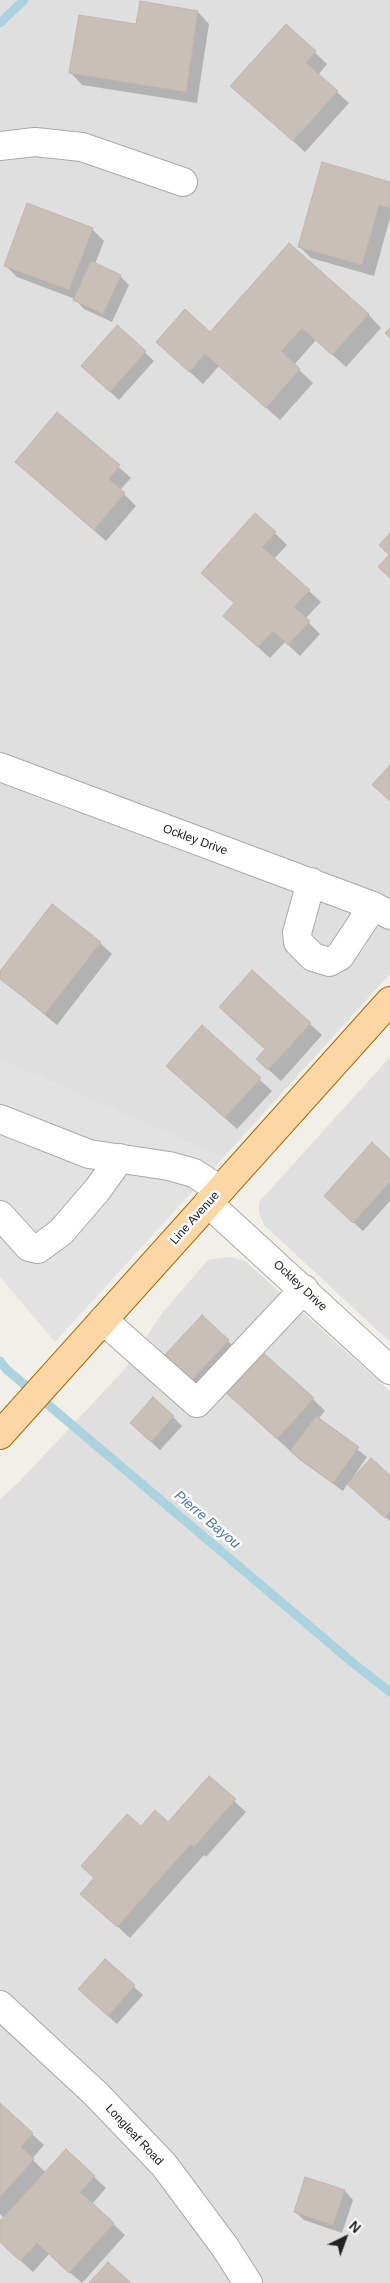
<!DOCTYPE html>
<style>
body{margin:0}
#map{position:relative;width:390px;height:2283px;overflow:hidden;background:#f2efe9;font-family:Arial,sans-serif}
canvas{display:block}
.north{position:absolute;left:320px;top:2213px;width:50px;height:50px;-webkit-text-stroke:4px #fff;paint-order:stroke;rotate:42deg;font-size:14px;font-weight:700;line-height:20px;text-align:center;color:#222}
.north::after{content:'';display:block;margin:auto;width:18px;height:22px;background:#222;clip-path:polygon(50% 0,100% 100%,50% 72%,0 100%)}
</style>
<div id="map">
<canvas width="390" height="2283"></canvas>
<div class="north">N</div>
</div>
<script>
const ctx = document.querySelector('canvas').getContext('2d');
ctx.lineJoin = 'round';
function fillPath(path, color) { ctx.fillStyle = color; ctx.fill(path, 'evenodd'); }
const toPath = rows => new Path2D(rows.map(r => 'M' + r).join(''));
function stroke(path, color, width, dash) { ctx.strokeStyle = color; ctx.lineWidth = width; ctx.lineCap = dash ? 'butt' : 'round'; ctx.setLineDash(dash || []); ctx.stroke(path); }
function drawText(font, color, halo, rows, align = 'center') {
  ctx.font = font + ' Arial,sans-serif'; ctx.lineWidth = 5; ctx.setLineDash([]); ctx.textBaseline = 'middle'; ctx.strokeStyle = halo; ctx.fillStyle = color; for (const [text, x, y, turn = 0] of rows) {
    ctx.save(); ctx.translate(x, y); ctx.rotate((+turn || 0) * Math.PI / 180); ctx.textAlign = isNaN(turn) ? turn : align; if (halo) ctx.strokeText(text, 0, 0); ctx.fillText(text, 0, 0); ctx.restore();
  }
}
const residential = toPath([
 [0,0,390,0,390,974,223,1158,0,1060],
 [390,1057,390,1342,264,1225,259,1213,259,1202],
 [230,1257,245,1261,390,1391,390,2283,0,2283,0,1499,17,1484,124,1370,163,1312,208,1260]
]);
const parking = toPath([
 [0,1060,223,1158,55,1342,0,1277]
]);
const shadow = toPath([
 [198,12,209,24,197,103,82,85,71,73,137,26],
 [286,25,327,64,318,75,349,103,305,152,232,86],
 [390,183,390,218,374,276,311,258,299,246],
 [92,229,104,241,95,264,120,276,129,285,112,322,84,309,75,299,17,277,5,265],
 [368,314,381,328,346,367,316,340,294,365,313,383,280,420,219,366,203,384,171,355,211,334],
 [117,327,154,361,119,400,91,374],
 [58,414,131,478,120,490,136,506,106,541,16,462],
 [275,533,287,545,274,559,321,602,305,619,320,634,300,656,285,642,270,658,236,627,236,604,214,584],
 [100,943,112,954,57,1025,0,978,0,973],
 [220,1007,310,1024,322,1035,281,1081,257,1059,266,1049],
 [202,1027,272,1091,237,1129,179,1077],
 [390,1160,390,1201,363,1231,334,1205],
 [228,1341,237,1350,199,1391,172,1367],
 [313,1399,325,1411,318,1419,367,1457,353,1477,390,1477,390,1521,348,1483,343,1491,300,1460,236,1401],
 [173,1417,182,1426,160,1450,140,1432],
 [209,1778,246,1812,206,1857,204,1855,130,1938,94,1905,96,1879,141,1828,168,1824],
 [105,1960,143,1995,117,2024,88,1998],
 [0,2105,44,2145,32,2159,46,2173,66,2151,106,2188,92,2204,125,2235,82,2283,49,2254,33,2272,0,2242,0,2222,4,2218,0,2214],
 [306,2179,345,2191,353,2200,342,2233,304,2220,295,2212]
]);
const stream = toPath([
 [0,23,24,0],
 [0,1361,6,1369,353,1663,390,1692]
]);
const building = toPath([
 [140,1,198,11,186,92,69,73,79,15,136,24,140,1],
 [286,24,316,51,306,63,338,91,293,141,230,86,286,24],
 [322,162,390,182,390,208,379,205,362,265,298,247,322,162],
 [27,203,93,228,69,290,4,266,27,203],
 [289,243,369,314,332,355,302,328,281,351,300,369,266,408,205,354,189,372,156,342,185,309,210,332,289,243],
 [91,261,121,275,103,314,73,300,91,261],
 [117,325,146,351,110,392,81,366,117,325],
 [390,328,390,338,385,333,390,328],
 [57,412,120,465,109,479,125,493,94,530,15,462,57,412],
 [255,513,276,532,262,547,310,590,294,607,310,621,288,645,273,631,258,647,223,616,234,603,201,573,255,513],
 [390,533,390,578,378,567,389,555,379,545,390,533],
 [390,765,390,801,372,785,390,765],
 [52,904,101,942,45,1014,0,979,0,971,52,904],
 [252,970,311,1023,268,1070,256,1059,265,1049,219,1007,252,970],
 [202,1025,261,1078,225,1118,166,1066,202,1025],
 [372,1142,390,1159,390,1182,353,1223,324,1196,372,1142],
 [202,1315,229,1340,189,1383,162,1358,202,1315],
 [259,1349,314,1398,277,1439,222,1389,259,1349],
 [153,1397,174,1416,151,1442,130,1423,153,1397],
 [316,1416,359,1447,333,1483,290,1451,316,1416],
 [371,1458,390,1475,390,1512,385,1518,347,1484,371,1458],
 [209,1776,236,1799,194,1847,191,1844,117,1927,80,1894,94,1878,81,1866,127,1814,141,1826,155,1810,168,1822,209,1776],
 [105,1959,135,1985,108,2016,78,1989,105,1959],
 [0,2103,33,2133,21,2147,34,2159,0,2197,0,2103],
 [66,2149,95,2176,80,2192,114,2223,69,2273,37,2243,20,2261,0,2242,0,2221,66,2149],
 [305,2177,345,2190,333,2225,294,2212,305,2177],
 [108,2262,131,2283,89,2283,108,2262]
]);
const minor = toPath([
 [0,146,35,142,82,147,183,182],
 [0,767,373,906,390,915],
 [311,882,297,933,298,942,313,957,329,962,340,956,373,906],
 [0,1119,89,1154,169,1166,194,1173,220,1190],
 [208,1203,390,1370],
 [0,1215,29,1247,38,1249,61,1232,98,1189,120,1158],
 [103,1320,197,1403,304,1289],
 [0,2005,96,2094,164,2165,225,2247,248,2283]
]);
const major = toPath([
 [0,1435,390,1001]
]);
const streetNames = [
 ["Ockley Drive",195,840,20],
 ["Line Avenue",195,1218,-48],
 ["Ockley Drive",300,1286,43],
 ["Longleaf Road",134,2135,47]
];
const waterNames = [
 ["Pierre Bayou",207,1520,40]
];
fillPath(residential, '#e0dfdf');
fillPath(parking, '#e2e2e2');
fillPath(shadow, '#0003');
stroke(stream, '#aad3df', 9);
fillPath(building, '#c7bfb8');
stroke(building, '#c4b6ab', 1);
stroke(minor, '#a9a9a9', 30);
stroke(major, '#a06b00', 30);
stroke(minor, '#fff', 28);
stroke(major, '#fcd6a4', 28);
drawText('12px', '#222', '#fff', streetNames);
drawText('italic 14px', '#4a7aab', '#fff', waterNames);
</script>
